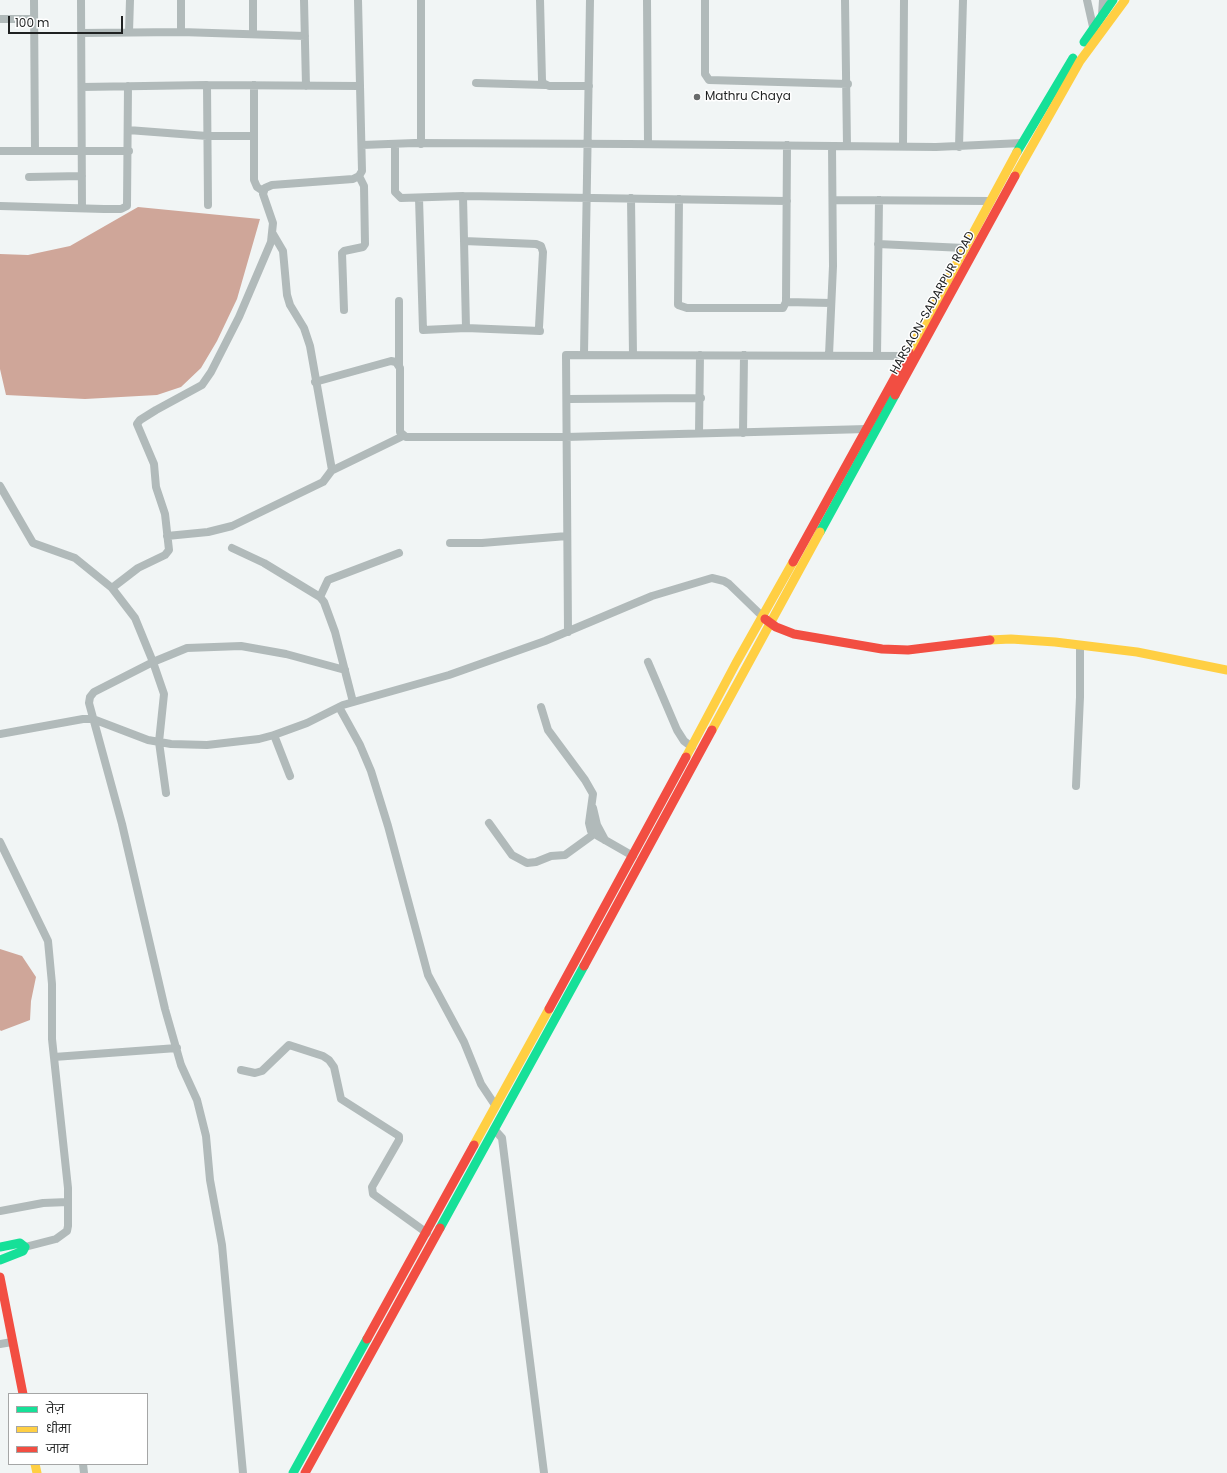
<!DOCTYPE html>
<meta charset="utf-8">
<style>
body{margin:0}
#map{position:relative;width:1227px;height:1473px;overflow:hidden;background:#f1f5f5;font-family:Poppins,"Noto Sans Devanagari",sans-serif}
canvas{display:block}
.legend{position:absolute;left:8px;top:1393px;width:140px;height:72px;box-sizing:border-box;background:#fff;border:1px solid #a5a6a6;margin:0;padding:5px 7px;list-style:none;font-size:12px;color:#1f2121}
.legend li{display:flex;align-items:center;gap:8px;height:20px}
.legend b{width:20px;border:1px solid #a5a6a6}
.scale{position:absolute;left:8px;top:16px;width:115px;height:18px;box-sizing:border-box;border:2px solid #1f2121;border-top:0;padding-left:5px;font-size:12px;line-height:14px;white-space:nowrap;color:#1f2121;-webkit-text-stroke:3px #fff;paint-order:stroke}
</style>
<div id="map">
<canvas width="1227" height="1473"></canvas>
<ul class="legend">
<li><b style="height:5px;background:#16e098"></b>तेज़</li>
<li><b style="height:5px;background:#ffcf43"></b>धीमा</li>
<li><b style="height:5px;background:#f24e42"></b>जाम</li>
</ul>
<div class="scale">100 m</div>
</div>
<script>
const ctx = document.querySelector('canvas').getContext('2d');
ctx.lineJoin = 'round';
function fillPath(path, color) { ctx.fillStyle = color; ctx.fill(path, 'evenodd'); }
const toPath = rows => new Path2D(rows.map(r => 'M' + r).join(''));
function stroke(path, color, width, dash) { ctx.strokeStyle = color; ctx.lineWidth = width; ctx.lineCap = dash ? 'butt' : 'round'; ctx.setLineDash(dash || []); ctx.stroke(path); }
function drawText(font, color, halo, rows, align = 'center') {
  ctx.font = font + ' Poppins,sans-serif'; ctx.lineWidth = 3; ctx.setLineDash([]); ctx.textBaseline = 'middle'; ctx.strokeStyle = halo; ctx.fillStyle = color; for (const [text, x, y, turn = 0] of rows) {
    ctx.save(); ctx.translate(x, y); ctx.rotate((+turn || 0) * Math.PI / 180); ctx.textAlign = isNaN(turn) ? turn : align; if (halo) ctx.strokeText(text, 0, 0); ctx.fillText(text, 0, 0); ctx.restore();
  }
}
const water = toPath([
 [138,207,260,219,237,299,217,341,201,368,181,387,157,395,85,399,6,395,0,369,0,254,28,255,70,246],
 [0,949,22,956,36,977,31,1001,30,1020,1,1031,0,1030]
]);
const street = toPath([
 [34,0,35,151],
 [81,0,82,208],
 [181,0,181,32],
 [253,0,253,34],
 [304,0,306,86],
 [540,0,542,80,543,83,549,86,589,86],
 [647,0,648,144],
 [705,0,705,74,709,80,848,84],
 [845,0,847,146],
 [1087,0,1094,31],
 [1102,15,1103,0],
 [0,19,33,19],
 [129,32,130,0],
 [81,33,181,32,305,36],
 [476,83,545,85],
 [207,85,208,205],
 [254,85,254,180,257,187,263,191],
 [82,87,207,85,359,86],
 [128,130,207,136,253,136],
 [395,144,395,192,401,198,463,196,787,201],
 [421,144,421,0],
 [362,145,415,143,629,144,936,147,1022,143],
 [903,146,904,0],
 [959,147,963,0],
 [0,151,129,151],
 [29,177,82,176],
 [463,196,466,328],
 [419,198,423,330,466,328,540,331],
 [631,198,633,355],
 [679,199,678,305,687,308,783,308,786,302,787,145],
 [833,200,990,201],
 [0,206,104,209,121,209,127,206,128,86],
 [464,241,536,244,541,246,543,252,539,327],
 [878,244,964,248],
 [399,301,399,365],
 [786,302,831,303],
 [344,310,342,253,344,251,363,247,365,244,364,186,359,176],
 [584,354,590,0],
 [829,355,833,266,832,146],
 [877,356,879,200],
 [315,382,391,361,396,362,400,368,400,432,406,437,566,437,867,429],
 [568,399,701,398],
 [699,433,700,355],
 [743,433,744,355],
 [331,471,403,436],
 [0,486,33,543,75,558,112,588,135,618,153,662,187,648,241,646,286,654,345,670],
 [167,536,208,532,232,526,323,482,332,470,310,346,304,328,290,305,287,295,283,251,273,234],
 [450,543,482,543,567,536],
 [232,548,264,563,320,597,324,602,335,632,353,702],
 [112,588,138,568,165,555,169,550,165,514,156,487,154,464,137,424,140,420,156,410,202,385,211,372,239,317,271,242,273,223,263,194,265,188,272,185,353,179,359,176,362,171,358,0],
 [320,597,328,580,399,553],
 [568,632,566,355,906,356],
 [648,662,677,730,684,741,692,747],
 [339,707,360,745,371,771,388,826,428,975,464,1042,481,1084,495,1105],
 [541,707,548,730,585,780,593,794,589,823,591,831,598,836,633,856],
 [0,734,83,719,93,719,148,740,171,744,207,745,259,739,274,735,307,723,343,705,449,675,545,641,652,596,712,578,724,581,729,584,762,616],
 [274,735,290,776],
 [1076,786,1080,697,1080,646],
 [166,793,159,742,164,694,153,662,94,692,90,697,89,703,122,824,165,1009,181,1065,197,1100,206,1136,210,1180,222,1245,243,1473],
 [593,808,597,825,605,840],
 [489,823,512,855,527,863,536,862,551,856,565,855,594,834],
 [0,842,48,941,52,984,52,1039,68,1188,68,1226,67,1231,56,1239,25,1247],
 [54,1057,177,1048],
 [241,1070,255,1073,262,1071,289,1045,323,1056,329,1060,334,1067,341,1099,399,1136,399,1140,372,1187,373,1194,427,1233],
 [494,1129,502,1138,544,1473],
 [0,1211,43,1203,68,1202],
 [0,1344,12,1342],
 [83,1464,84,1473]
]);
const fast = toPath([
 [1084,42,1113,0],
 [1017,152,1073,58],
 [820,532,895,395],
 [440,1228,584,966],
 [0,1247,20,1243,25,1247,23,1251,0,1260],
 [293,1473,367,1339]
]);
const slow = toPath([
 [1015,176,1080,61,1125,0],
 [909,352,1017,152],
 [990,640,1011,639,1055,642,1137,652,1227,670],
 [712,730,820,532],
 [686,757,736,663,793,562],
 [474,1145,549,1009],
 [35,1464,37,1473]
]);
const jam = toPath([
 [895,395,1015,176],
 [793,562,909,352],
 [765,619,776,627,794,634,882,649,908,650,990,640],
 [584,966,712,730],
 [549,1009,686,757],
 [0,1277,23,1394],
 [367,1339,474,1145],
 [305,1473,440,1228]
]);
const markers = [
 [697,97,4,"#686b6b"]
];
const poiNames = [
 ["Mathru Chaya",705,97]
];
const streetNames = [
 ["HARSAON-SADARPUR ROAD",933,303,-61]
];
fillPath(water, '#cfa699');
stroke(street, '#b1baba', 8);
stroke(fast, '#16e098', 9);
stroke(slow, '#ffcf43', 9);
stroke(jam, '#f24e42', 9);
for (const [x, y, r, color] of markers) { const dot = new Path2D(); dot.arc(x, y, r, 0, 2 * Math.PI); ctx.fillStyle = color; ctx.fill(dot); stroke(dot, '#fff', 1.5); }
drawText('12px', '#1f2121', '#fff', poiNames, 'left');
drawText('12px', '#1f2121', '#fff', streetNames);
</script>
